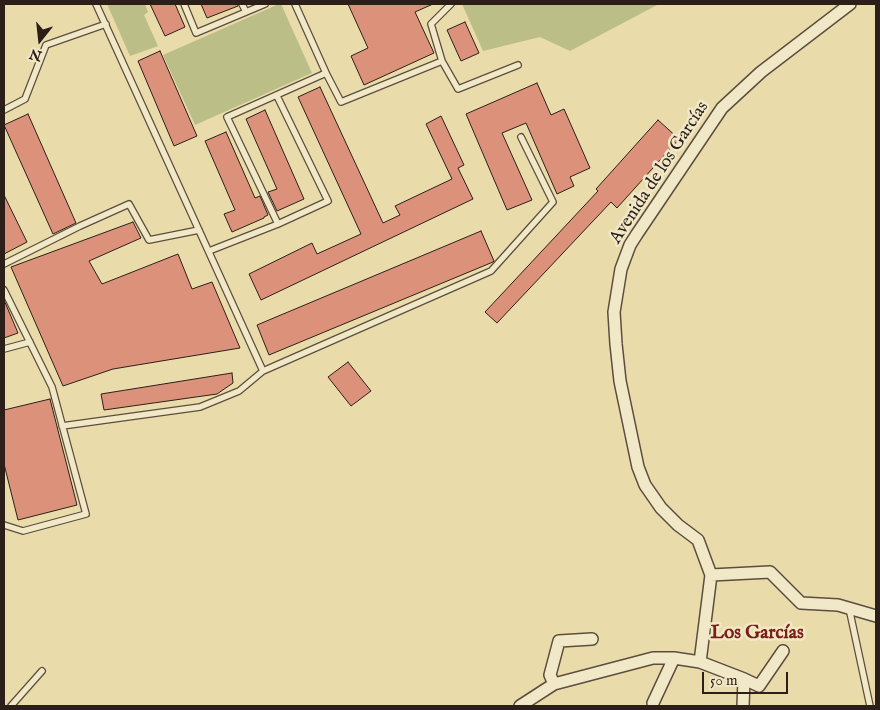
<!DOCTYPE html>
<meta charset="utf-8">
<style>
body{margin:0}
#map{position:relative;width:880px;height:710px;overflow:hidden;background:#eadbab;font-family:"IM FELL English",serif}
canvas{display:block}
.frame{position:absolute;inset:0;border:5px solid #2c1f1a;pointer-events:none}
.north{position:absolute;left:15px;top:15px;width:50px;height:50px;-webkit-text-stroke:4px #f1e8c8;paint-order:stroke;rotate:196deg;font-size:14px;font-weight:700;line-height:20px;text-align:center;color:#2c1f1a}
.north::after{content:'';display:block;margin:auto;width:18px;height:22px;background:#2c1f1a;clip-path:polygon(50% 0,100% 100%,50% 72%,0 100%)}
.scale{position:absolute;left:702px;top:672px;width:86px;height:22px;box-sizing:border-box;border:2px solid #2c1f1a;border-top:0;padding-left:6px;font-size:15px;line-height:18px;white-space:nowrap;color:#2c1f1a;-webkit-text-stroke:4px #f1e8c8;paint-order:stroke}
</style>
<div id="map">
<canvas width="880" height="710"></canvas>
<div class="frame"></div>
<div class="north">N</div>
<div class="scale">50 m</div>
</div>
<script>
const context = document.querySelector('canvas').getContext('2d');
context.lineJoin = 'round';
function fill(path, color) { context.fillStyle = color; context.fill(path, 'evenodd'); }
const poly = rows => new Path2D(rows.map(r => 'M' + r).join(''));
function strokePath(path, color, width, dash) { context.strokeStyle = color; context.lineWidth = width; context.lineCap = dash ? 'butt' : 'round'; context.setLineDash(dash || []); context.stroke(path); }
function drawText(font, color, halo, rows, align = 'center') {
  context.font = font + ' "IM FELL English",serif'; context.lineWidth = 5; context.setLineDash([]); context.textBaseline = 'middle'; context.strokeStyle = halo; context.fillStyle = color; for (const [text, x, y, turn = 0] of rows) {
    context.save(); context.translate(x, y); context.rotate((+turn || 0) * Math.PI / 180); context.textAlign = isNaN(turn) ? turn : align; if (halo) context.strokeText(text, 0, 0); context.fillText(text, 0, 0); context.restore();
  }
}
fill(poly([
 [107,4,145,4,148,12,144,15,158,46,130,56],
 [279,4,281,4,312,73,195,125,163,55],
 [462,4,659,4,570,51,540,37,483,51]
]), '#bbbe86');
const building = poly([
 [150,4,175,4,185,27,165,36,150,4],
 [201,4,237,4,238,6,207,18,201,4],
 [348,4,433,4,415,12,434,53,364,85,351,56,368,48,348,4],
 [465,22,479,53,461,61,447,30,465,22],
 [160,51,197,136,174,146,138,61,160,51],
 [537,83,551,115,564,109,590,168,570,177,574,186,557,194,526,123,502,133,532,200,507,210,466,114,537,83],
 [320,87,383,223,400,215,395,206,452,179,426,124,441,116,464,165,458,168,473,199,261,300,249,274,312,243,317,254,361,234,298,97,320,87],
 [265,110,304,199,277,211,268,192,277,189,246,119,265,110],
 [28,114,76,223,53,234,4,125,28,114],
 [658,120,679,139,617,208,611,202,497,323,485,312,598,191,596,189,658,120],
 [226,132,255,198,260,196,268,215,264,217,264,218,232,232,224,214,235,210,205,141,226,132],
 [4,195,27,242,4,254,4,195],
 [133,222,141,238,89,261,102,284,178,254,192,289,212,282,240,348,113,369,63,386,11,267,133,222],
 [481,231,494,261,493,262,269,355,257,325,481,231],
 [4,300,18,333,4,338,4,300],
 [348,362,371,391,351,406,328,377,348,362],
 [232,373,233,383,217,394,104,410,101,394,232,373],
 [50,399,77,505,18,520,4,464,4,410,50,399]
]);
fill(building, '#dc927a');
strokePath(building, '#2c1f1a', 1);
const service = poly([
 [96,4,263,371],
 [184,4,196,33,265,4],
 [242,4,246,12],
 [295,4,326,73],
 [451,4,431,24,442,61,458,89,518,65],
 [277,96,328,201,278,224],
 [4,110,25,99,46,45,106,24],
 [209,251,278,224,227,117,326,73,341,102,442,61],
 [4,264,80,226,129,204,149,240,199,230],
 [4,290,52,387,86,514,23,531,4,525],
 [4,349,30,342],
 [62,426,200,407,239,391,263,371,491,271,553,202,521,137],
 [849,608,870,706],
 [11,706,42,671]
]);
const minor = poly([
 [711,575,770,572,801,603,838,605,876,616],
 [700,662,711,575,698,540,678,525,661,508,645,485,638,467,620,381,616,344,614,312,621,269,630,245,637,234,722,108,761,72,850,4],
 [744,679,759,686,783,651],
 [554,684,550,675,559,641,592,639],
 [653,703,674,658],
 [520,706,554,684,653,658,674,658,700,662,744,679,743,706]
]);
strokePath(service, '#5c4e3e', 8);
strokePath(minor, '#5c4e3e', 14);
strokePath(service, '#f1e8c8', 5.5);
strokePath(minor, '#f1e8c8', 11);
drawText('18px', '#2c1f1a', '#f1e8c8', [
 ["Avenida de los Garcías",660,173,-57]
]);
drawText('bold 19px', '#7a1f14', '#f1e8c8', [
 ["Los Garcías",757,634]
]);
</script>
